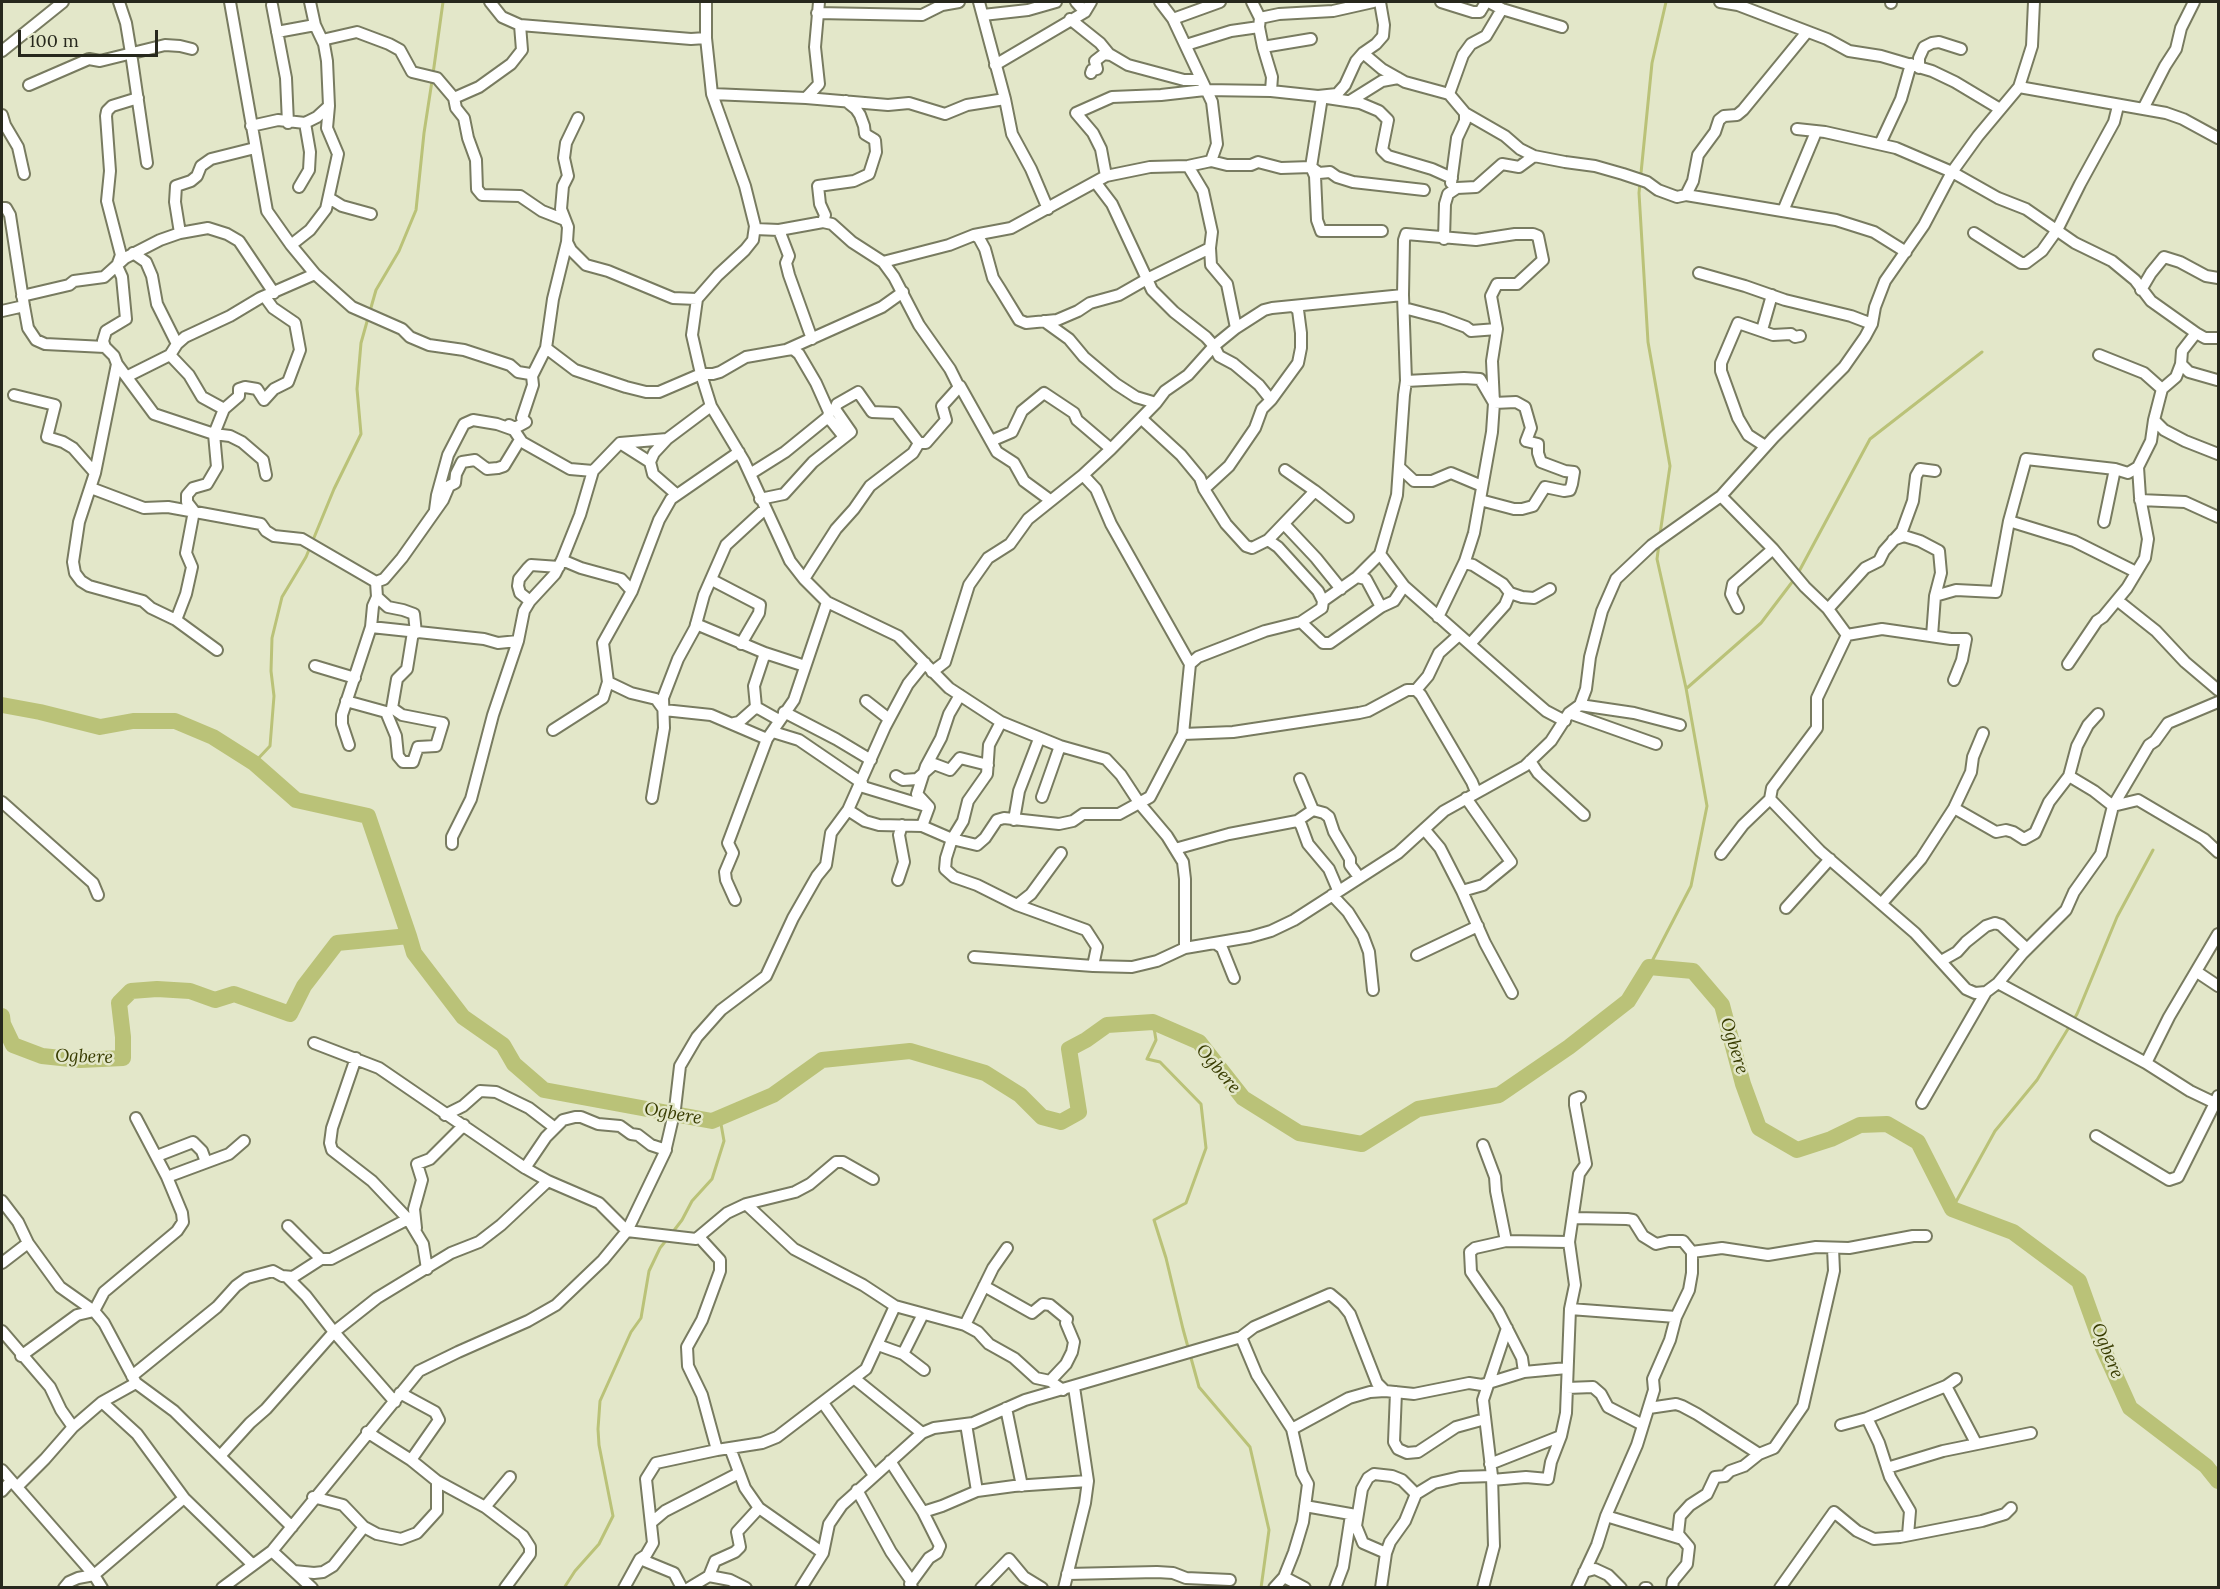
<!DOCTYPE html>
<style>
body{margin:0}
#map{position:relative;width:2220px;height:1589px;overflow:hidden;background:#e3e7c9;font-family:Lora,serif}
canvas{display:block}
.frame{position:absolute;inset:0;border:3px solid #27281d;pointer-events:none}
.scale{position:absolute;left:18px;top:30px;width:140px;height:27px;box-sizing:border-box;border:3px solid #27281d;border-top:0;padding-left:8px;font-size:18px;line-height:21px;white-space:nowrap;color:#27281d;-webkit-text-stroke:4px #e3e7c9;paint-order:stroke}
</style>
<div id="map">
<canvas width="2220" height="1589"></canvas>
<div class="frame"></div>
<div class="scale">100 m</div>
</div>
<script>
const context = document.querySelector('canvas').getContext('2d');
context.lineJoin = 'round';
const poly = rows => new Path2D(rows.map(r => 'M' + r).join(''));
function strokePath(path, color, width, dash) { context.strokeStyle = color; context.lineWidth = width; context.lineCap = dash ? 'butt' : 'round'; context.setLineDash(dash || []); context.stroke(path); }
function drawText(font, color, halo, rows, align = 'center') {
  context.font = font + ' Lora,serif'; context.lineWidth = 5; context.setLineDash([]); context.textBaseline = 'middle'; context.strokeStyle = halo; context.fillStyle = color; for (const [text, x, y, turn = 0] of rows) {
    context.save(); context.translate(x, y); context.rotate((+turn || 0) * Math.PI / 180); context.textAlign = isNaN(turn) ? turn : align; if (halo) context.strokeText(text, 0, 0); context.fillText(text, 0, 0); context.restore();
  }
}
strokePath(poly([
 [433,74,443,2],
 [370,311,376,290,399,251,416,210,424,133,432,81],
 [1660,534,1670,466,1648,342,1639,193,1652,63,1666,2],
 [1687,688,1761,623,1796,577,1870,439,1982,352],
 [254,763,270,746,274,696,271,671,272,638,282,597,306,557,334,489,361,434,357,389,361,343,368,318],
 [1649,967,1691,886,1707,806,1686,688,1657,559,1659,544],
 [1153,1022,1156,1040,1147,1059,1160,1062,1201,1104,1206,1148,1186,1203,1154,1220,1166,1258,1183,1329,1199,1387,1250,1447,1269,1530,1261,1588],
 [1952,1209,1995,1131,2037,1080,2077,1014,2117,917,2153,850],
 [672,1233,682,1220,692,1201,712,1179,724,1141,721,1124,712,1121],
 [564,1588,575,1571,599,1544,613,1516,599,1445,598,1429,600,1401,631,1332,641,1318,649,1271,660,1248,668,1238]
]), '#bac278', 3);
strokePath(poly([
 [2,705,40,712,100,727,133,721,175,721,213,737,254,763,296,800,368,816,409,936],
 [2,1016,3,1024,13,1045,42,1056,80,1060,123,1058,123,1037,119,1003,131,991,157,989,190,991,215,1000,234,994,290,1014,304,986,337,943,409,936,414,953,463,1017,503,1045,514,1064,544,1090,712,1121,773,1095,822,1060,910,1051,985,1073,1020,1095,1042,1117,1061,1122,1079,1112,1069,1049,1086,1040,1107,1025,1153,1022,1199,1042,1243,1098,1299,1133,1362,1144,1418,1109,1499,1095,1569,1047,1628,1001,1649,967,1693,971,1722,1005,1743,1084,1759,1128,1797,1150,1831,1139,1860,1125,1887,1124,1918,1142,1952,1209,2013,1232,2079,1281,2103,1348,2130,1408,2206,1466,2218,1481]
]), '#bac278', 16);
const minor = poly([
 [119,2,126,23,131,53,147,163],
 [230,2,267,211,291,245,315,274,352,307,402,329,410,337,429,345,464,350,510,365,518,372,530,374,532,376,546,348,553,299,567,242],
 [706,2,706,38,712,94,745,186,755,226,753,240,745,250,718,275,697,299,692,335,701,374,711,406,744,461,790,561,804,579,827,602,898,636,949,688,1001,722,1060,746,1106,759,1121,775,1140,804,1167,836,1183,862,1185,879,1185,948,1250,937,1271,931,1294,920,1398,853,1444,811,1525,766,1551,741,1569,713,1580,705,1586,689,1590,657,1602,611,1616,579,1652,545,1721,496,1774,437,1844,367,1865,337,1872,324,1875,307,1885,281,1924,225,1952,172,1978,136,2019,87,2032,46,2034,2],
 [979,2,1005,99,1012,134,1031,169,1048,209],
 [1076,2,1085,12],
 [1160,2,1173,19,1212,102,1217,144,1211,161],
 [1252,2,1260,18,1259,27,1263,47,1272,77,1271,91],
 [1441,2,1473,12,1480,12,1486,2],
 [1489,2,1502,9,1562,27],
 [1720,2,1738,5,1827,39,1849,51,1881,56,1932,71,1955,82,2000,109],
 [1891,2,1891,3],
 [272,5,286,78,288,123],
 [817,13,922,15,942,5,959,2],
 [983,15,1028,10,1056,2],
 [1260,18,1279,14,1333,11,1373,2],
 [1070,19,1100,43,1109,54],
 [1173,19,1220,2],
 [520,25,691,39,706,38],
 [277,32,315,25],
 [322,40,357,32,389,44,400,50,412,72,437,78,454,98,456,108,464,118,468,138,476,160,477,189,482,195,520,196,542,211,565,220],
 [1186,45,1231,31,1259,27],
 [1263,47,1311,39],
 [2,51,63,2],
 [1363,53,1382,69,1405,82,1449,94,1465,113,1505,136,1520,149,1534,156,1565,162,1595,166,1623,174,1647,182,1658,190,1677,197,1686,195,1836,220,1874,232,1906,252],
 [995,65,1085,12,1091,2],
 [1919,68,1919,58,1924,47,1932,43,1939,42,1961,49],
 [1091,73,1092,70,1097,69,1095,61,1104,54,1111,55,1128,65,1184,80,1200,80],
 [29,85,89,59,100,61,165,45,180,46,192,49],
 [2019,87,2166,113,2183,119,2218,138],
 [712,94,806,98,888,105,909,103,945,114,967,105,1005,99],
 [1449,94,1463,55,1471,44,1486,36,1502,9],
 [1322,97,1311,167,1315,176,1317,220,1321,231,1382,231],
 [454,98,479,87,511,64,522,50,520,25,502,17,490,2],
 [806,98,819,84,815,47,819,2],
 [1327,98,1360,103,1379,111,1388,120,1382,150,1388,156,1432,169,1452,178],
 [1350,101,1382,81,1398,78],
 [2143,109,2165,66,2176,49,2181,28,2194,2],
 [2,115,5,125,18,147,24,174],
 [578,118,566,143,564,158,568,176,563,186,561,209,568,227,567,242,571,250,586,265,608,271,673,298,697,299],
 [251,126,278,120,305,123,317,117,329,106],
 [1797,129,1825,132,1896,148,1952,172,1998,198,2026,209,2075,243,2112,261,2135,280,2151,301,2196,333,2205,338,2218,338],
 [1880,144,1901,99,1911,64],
 [1188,166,1203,191,1212,232,1210,248,1211,265,1227,284,1236,328],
 [1106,176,1101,149,1093,133,1076,113,1112,97,1161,95,1205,90,1271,91,1318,96,1337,94,1345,85,1356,61,1363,53,1376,44,1383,36,1384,25,1380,2],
 [1451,183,1457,138,1465,121,1465,113],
 [299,187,309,170,310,152,305,123],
 [1686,195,1693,181,1698,155,1715,132,1719,120,1724,116,1737,115,1743,110,1807,32],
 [329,198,342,206,371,214],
 [2,208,6,208,10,215,24,306,28,328,36,340,45,344,105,347,114,356,117,364,154,414,214,434,230,436,242,442,263,460,266,475],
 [1783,211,1816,132],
 [823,222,825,215,820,204,818,186,854,181,869,174,876,152,875,140,865,134,864,126,860,115,856,109,846,101],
 [755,229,779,230,823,222,832,224,852,242,883,262,894,277,919,325,950,369,958,385,960,386,997,452,1014,463,1024,481,1050,500],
 [779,230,789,256,786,263,789,275,812,339],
 [180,233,175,202,176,186,191,181,197,176,201,166,211,159,255,148],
 [1974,233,2021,263,2026,263,2042,251,2057,230,2080,184,2114,122,2118,106],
 [974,235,979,238,985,249,993,278,1000,289,1019,320,1026,323,1057,320,1078,311,1090,303,1119,295,1147,279,1112,204,1096,183],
 [1444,239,1445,204,1448,194,1457,188,1476,187,1502,164,1519,167,1534,156],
 [291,245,310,230,326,209,338,154,327,128,329,106,327,61,324,44,315,25,310,2],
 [133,253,146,262,152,276,157,304,177,344],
 [883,262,949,245,974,235,1011,228,1106,176,1150,167,1188,166,1211,161,1227,165,1251,165,1258,162,1281,168,1311,167,1319,173,1330,172,1337,177,1353,182,1424,190],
 [1699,273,1745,286,1785,300,1851,316,1872,324],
 [2141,290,2151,273,2164,257,2180,262,2206,276,2218,278],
 [22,296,69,285,74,281,104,277,125,258,160,240,180,233,208,228,227,234,239,241,274,293],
 [1404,308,1442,318,1466,327,1471,331,1497,329],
 [2,311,24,306],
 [1044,321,1069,339,1084,357,1116,384,1136,397,1156,403],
 [1762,330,1772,295],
 [105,347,103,341,106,331,126,319,122,277,117,266,121,255,107,201,110,171,106,116,107,111,112,106,138,98],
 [546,348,575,370,626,387,646,392,659,392,701,374,713,374,720,372,746,357,786,350,882,307,903,292],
 [786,350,793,349,799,354,816,383,829,412,828,417,844,437],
 [170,355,189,375,202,397,224,409],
 [2099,355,2144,373,2162,389],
 [117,364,95,473,79,522,73,562,75,573,81,581,89,586,143,601,151,608,176,620,217,650],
 [2181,364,2189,372,2217,380],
 [128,376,170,355,177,344,185,337,230,316,260,298,315,274],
 [1406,381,1464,378,1480,379,1494,403,1492,432,1474,533,1465,561,1438,617],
 [14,395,55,405,47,437,63,442,73,448,95,473],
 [1271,400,1298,363,1301,348,1301,333,1298,310,1293,306],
 [1142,419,1181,455,1200,478,1204,489,1226,524,1246,546,1252,548,1268,540,1315,491,1348,517],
 [2154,420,2164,430,2185,441,2218,454],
 [509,425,515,428,526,422,522,418,533,385,532,376],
 [991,441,1012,432,1022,411,1044,393,1074,413,1077,420,1111,449],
 [620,443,650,462],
 [1765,446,1748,435,1738,418,1721,371,1721,363,1738,323,1773,335,1791,334,1795,337,1800,336],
 [1399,467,1414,481,1432,481,1451,473,1482,486],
 [1285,470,1315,491],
 [750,474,785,452,828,417],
 [91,488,144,508,168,507,261,524,266,531,274,536,302,539,376,582,384,579,402,558,443,500,449,486,455,483,456,474,462,462,475,460,487,469,498,468,504,466,518,443,522,442],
 [1204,489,1229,466,1255,428,1262,409,1271,400,1259,385,1234,364,1219,356,1214,346,1206,337,1174,312,1152,290,1147,279,1210,248],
 [676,494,653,474,650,462,654,453,667,439,711,406],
 [1721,496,1773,549,1805,587,1828,609,1847,635],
 [760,499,784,494,813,462,851,432,835,409,837,404,858,392,872,412,896,413,919,443],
 [2140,500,2185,502,2218,517],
 [435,510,437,495,448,455,464,424,473,420,497,424,514,430,522,442,570,469,593,471],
 [2009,521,2074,541,2136,572],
 [2104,522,2115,469],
 [1284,524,1316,558,1341,589],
 [1268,540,1278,547,1318,591,1323,601],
 [1893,540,1904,536,1920,541,1939,551,1941,573,1935,596],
 [1380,554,1404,586,1524,692,1546,711,1565,721],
 [562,560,581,568,621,579,632,591],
 [1464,563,1473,565,1503,584,1510,593,1522,597,1534,598,1550,589],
 [1357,577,1366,579,1381,607],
 [804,579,836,529,854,509,870,486,913,453,919,443,926,443,946,420,942,406,960,386],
 [712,580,760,605,759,613,741,644],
 [377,597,388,607,403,610,414,614,416,633],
 [2117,600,2156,631,2185,662,2218,690],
 [530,601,520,593,518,586,519,579,528,568,531,565,559,567],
 [1738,608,1731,594,1733,584,1773,549],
 [1828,609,1865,568,1879,561,1884,551,1902,531,1913,501,1916,476,1920,469,1935,471],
 [176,620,186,594,192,567,186,553,194,511,187,502,187,495,193,488,207,484,217,467,214,434,224,409,239,396,239,389,245,387,257,389,264,400,274,389,288,382,300,350,295,323,273,308,265,297],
 [1301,622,1323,643,1330,643,1381,607,1394,601,1404,586],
 [696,624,765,653,805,666],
 [371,627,484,639,498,643,518,641],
 [1847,635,1882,629,1951,639,1966,639,1962,660,1954,680],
 [1932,636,1935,596,1956,590,1996,592,2009,521,2026,459,2115,469,2128,473,2138,467],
 [1470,644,1505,605,1510,593],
 [1190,664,1198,657,1265,631,1301,622,1322,608,1323,601,1357,577,1380,554,1397,495,1404,395,1406,381,1403,295,1404,240,1406,234,1476,240,1515,234,1533,234,1538,236,1543,260,1517,284,1497,284,1491,296,1497,329,1492,361,1494,403,1516,402,1525,407,1531,428,1526,441,1538,444,1538,453,1541,462,1565,471,1574,472,1572,484,1570,490,1564,491,1545,487,1533,506,1522,509,1514,509,1480,500],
 [2068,664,2097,621,2103,617,2127,588,2145,558,2148,539,2140,497,2138,467,2151,441,2154,420,2162,389,2176,377,2181,364,2182,351,2196,333],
 [315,666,355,678],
 [932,672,945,662,969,585,988,558,1010,544,1028,519,1083,475,1111,449,1156,403,1165,391,1188,375,1214,346,1236,328,1264,310,1272,308,1403,295],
 [608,682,631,693,656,699,664,710,711,715,767,739],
 [1416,690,1428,676,1439,653,1459,635],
 [346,701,386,712,396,736,398,756,403,762,413,762,418,747,436,746,443,723,402,715,392,708,397,679,407,669,413,632],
 [866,701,889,719],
 [1580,705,1634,713,1680,725],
 [756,707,779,720],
 [784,712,836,739,871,760],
 [1569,713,1656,744],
 [1001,722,989,745,987,774,968,801,963,821,952,839,946,858,945,869,954,877,977,885,1017,905,1086,930,1097,947,1093,966],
 [734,723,739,722,756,707,754,686,765,653],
 [553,730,603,698,608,682,603,643,632,591,659,520,671,499,739,452],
 [773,732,799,740,862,783],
 [1183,734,1233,732,1359,713,1368,711,1407,690,1416,690,1421,695,1472,782,1476,792],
 [349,745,342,724,342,715,371,627,373,606,377,597,376,582],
 [1530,761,1538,773,1584,815],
 [896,776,903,780,917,779,934,764,950,770,960,758,988,765],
 [2069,776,2077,746,2088,725,2098,714],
 [1300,779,1313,810],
 [860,786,926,806],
 [1042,797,1060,746],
 [652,798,664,728,663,698,678,659,695,628,704,595,726,545,765,509],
 [1770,799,1820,851,1915,933,1966,989,1975,993,1986,992,1998,983,2022,954,2066,910,2074,892,2101,854,2113,806,2149,745,2155,741,2168,723,2218,702],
 [2,802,93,883,98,895],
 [1954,808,1996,832,2006,830,2013,832,2024,839,2035,833,2049,802,2069,776,2094,791,2113,806,2138,800,2204,839,2218,852],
 [848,810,865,821,879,825,922,826,952,839,977,845,985,838,997,820,1004,818,1059,824,1073,821,1083,814,1119,814,1150,797,1183,734,1190,664,1111,524,1096,489,1083,475],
 [1313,810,1324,813,1329,817,1334,832,1350,859,1350,865,1359,877],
 [1014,820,1019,791,1039,739],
 [1297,821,1301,825,1308,844,1329,869,1338,890],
 [922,826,929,807,917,794,926,766,941,738,949,714,960,695],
 [1424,829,1440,848,1462,891,1485,943,1512,993],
 [452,844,452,837,471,799,493,715,518,641,524,611,530,601,555,574,562,560,580,515,593,471,620,443,667,439],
 [1175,849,1229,834,1297,821,1313,810],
 [1721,854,1743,825,1770,799,1772,788,1817,728,1817,698,1847,635],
 [898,880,904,862,899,835,902,825],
 [1462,891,1483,885,1511,862,1466,798],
 [1332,895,1348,912,1363,936,1369,952,1373,990],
 [735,900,726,880,725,872,733,853,728,843,767,739,794,700,827,602],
 [1882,903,1921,859,1954,808,1971,772,1973,757,1983,733],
 [1017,905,1031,894,1061,853],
 [1786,908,1830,859],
 [1215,943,1222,948,1234,978],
 [1417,955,1478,926],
 [974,957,1093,966,1132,967,1157,961,1185,948],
 [1941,961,1957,952,1966,942,1986,926,1995,923,2001,925,2027,949],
 [2197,972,2218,986],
 [1998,983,2146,1063,2190,1091,2215,1103,2218,1096],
 [314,1043,379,1068,525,1168,548,1181,599,1203,627,1231,696,1239,727,1213,746,1204,795,1192,810,1184,836,1162,843,1162,873,1179],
 [356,1058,332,1128,330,1143,332,1150,372,1181,408,1219,423,1244,427,1269],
 [2146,1063,2169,1017,2218,934],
 [1922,1103,1986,992],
 [445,1115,463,1106,480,1091,496,1092,529,1108,555,1128],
 [2096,1136,2169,1180,2178,1177,2215,1103,2218,1105],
 [1483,1145,1495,1177,1496,1191,1506,1241],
 [157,1156,193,1142,202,1151,206,1162],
 [525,1168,546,1137,563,1120,575,1117,581,1117,598,1124,620,1126,631,1134,638,1135,651,1145,666,1150],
 [167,1177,229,1154,244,1141],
 [2,1201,18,1222,28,1243,60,1287,94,1311,104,1323,136,1383,174,1411,292,1527],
 [746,1204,794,1249,863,1285,895,1306,965,1325,978,1332,989,1344,1014,1358,1036,1378,1050,1381,1063,1390],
 [1573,1218,1627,1219,1633,1220,1643,1236,1656,1244,1669,1241,1683,1241,1692,1252,1692,1273,1689,1290,1676,1317,1670,1340,1653,1379,1654,1390,1637,1445,1606,1516,1597,1545,1577,1588],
 [288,1226,321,1259,331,1259,408,1219],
 [416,1228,414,1209,422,1180,417,1164,430,1159,464,1125],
 [699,1237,720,1260,720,1271,702,1320,687,1347,688,1366,702,1395,717,1450],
 [1692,1252,1722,1248,1768,1255,1816,1247,1849,1248,1913,1236,1926,1236],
 [2,1263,28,1243],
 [287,1277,306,1296,334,1332,395,1402],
 [984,1286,1032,1313,1043,1304,1050,1305,1067,1319,1066,1323,1074,1342,1072,1352,1066,1364,1050,1381],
 [1570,1309,1676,1317],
 [965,1325,993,1268,1007,1248],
 [2,1331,50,1387,61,1410,73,1427],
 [1241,1337,1257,1375,1292,1429,1302,1473,1308,1484,1303,1522,1294,1552,1284,1577,1274,1588],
 [878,1345,903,1354,924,1370],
 [903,1354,923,1314],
 [21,1356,77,1315,94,1311,104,1292,177,1231,183,1222,182,1213,167,1177,136,1118],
 [1524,1372,1522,1358,1498,1311,1471,1272,1470,1252,1475,1248,1506,1241,1569,1242],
 [132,1376,217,1307,236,1286,247,1278,273,1271,282,1276,293,1277,321,1259],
 [855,1379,922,1433],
 [1946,1386,1976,1443],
 [1567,1388,1593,1387,1601,1394,1608,1407,1643,1425],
 [1396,1392,1394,1442,1398,1449,1407,1453,1418,1452,1456,1427,1485,1419],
 [400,1393,435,1412,439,1420,411,1460],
 [102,1402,137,1434,184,1498,253,1565],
 [823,1403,874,1475],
 [1006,1408,1022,1486],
 [1649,1408,1676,1404,1682,1406,1697,1414,1759,1454],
 [1867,1418,1879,1443,1890,1477,1910,1511,1908,1535],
 [966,1424,977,1491],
 [1841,1425,1867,1418,1946,1386,1956,1379],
 [1292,1429,1349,1398,1370,1392,1385,1391,1414,1394,1469,1383,1482,1385,1524,1372,1567,1368],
 [367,1432,411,1460,437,1481,485,1507,523,1536,530,1547,530,1554,505,1588],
 [730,1448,745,1488,759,1508,823,1553],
 [221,1455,250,1423,266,1409,334,1332,377,1298,451,1253,479,1242,501,1225,548,1181],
 [890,1461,923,1512,940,1546,937,1553,929,1558,910,1584],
 [1490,1464,1561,1436],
 [1887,1468,1943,1451,2031,1433],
 [2,1470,94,1575,102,1588],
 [1492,1480,1526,1477,1548,1479,1551,1462,1561,1436,1566,1413,1570,1309,1575,1285,1569,1242,1579,1174,1586,1164,1575,1105,1575,1099,1580,1097],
 [17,1487,45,1459,73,1427,102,1402,136,1383],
 [857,1490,891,1552,910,1579,912,1588],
 [2,1491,10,1482],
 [313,1497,343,1505,364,1527,377,1534,401,1539,417,1533,437,1511,437,1481],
 [1305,1506,1356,1515],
 [485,1507,510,1477],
 [923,1512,942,1506,977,1491,1014,1486,1088,1481],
 [1606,1516,1679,1538],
 [652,1522,665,1511,739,1473],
 [272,1551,312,1588],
 [1386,1553,1363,1543,1361,1538,1356,1526,1362,1489,1368,1478,1374,1474,1392,1476,1402,1480,1416,1494],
 [640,1559,674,1573,682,1588],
 [294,1571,314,1573,323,1572,333,1566,364,1527],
 [1584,1572,1595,1569,1608,1575,1621,1588],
 [1067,1574,1157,1572,1173,1573,1186,1578,1230,1580],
 [709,1576,715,1561,735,1552,740,1547,737,1532,759,1508],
 [1284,1577,1305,1588],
 [64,1588,69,1582,78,1578,94,1575,184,1498],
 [222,1588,272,1551,419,1371,458,1352,528,1321,556,1305,603,1260,627,1231,665,1152,675,1109,680,1066,697,1037,721,1010,766,976,793,918,817,876,826,865,831,833,848,810,885,727,908,684,925,663],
 [624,1588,640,1559,646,1555,653,1543,646,1479,656,1463,717,1450,762,1443,777,1437,866,1369,895,1306],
 [689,1588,709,1576,730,1580,746,1588],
 [801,1588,823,1553,829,1524,842,1505,922,1433,934,1428,973,1423,1025,1400,1241,1337,1254,1327,1330,1294,1342,1304,1350,1314,1377,1383,1385,1391],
 [981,1588,1009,1559,1024,1577,1042,1588],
 [1064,1588,1085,1503,1088,1481,1074,1387],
 [1335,1588,1343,1567,1351,1515],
 [1381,1588,1386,1553,1390,1542,1405,1521,1416,1494,1434,1483,1460,1477,1492,1476],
 [1483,1588,1494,1546,1492,1476,1483,1400,1507,1328],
 [1645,1588,1647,1588],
 [1672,1588,1673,1581,1687,1564,1689,1547,1678,1534,1680,1516,1690,1505,1707,1494,1715,1477,1725,1476,1730,1471,1744,1466,1759,1454,1774,1448,1803,1406,1834,1271,1833,1248],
 [1780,1588,1834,1512,1857,1531,1874,1539,1900,1537,1982,1521,2005,1514,2011,1508]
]);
strokePath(minor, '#787b60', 14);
strokePath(minor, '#fff', 10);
drawText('italic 18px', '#383c00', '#e3e7c9', [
 ["Ogbere",1734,1046,73],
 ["Ogbere",84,1057,2],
 ["Ogbere",1218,1069,50],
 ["Ogbere",673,1114,10],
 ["Ogbere",2107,1351,68]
]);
</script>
